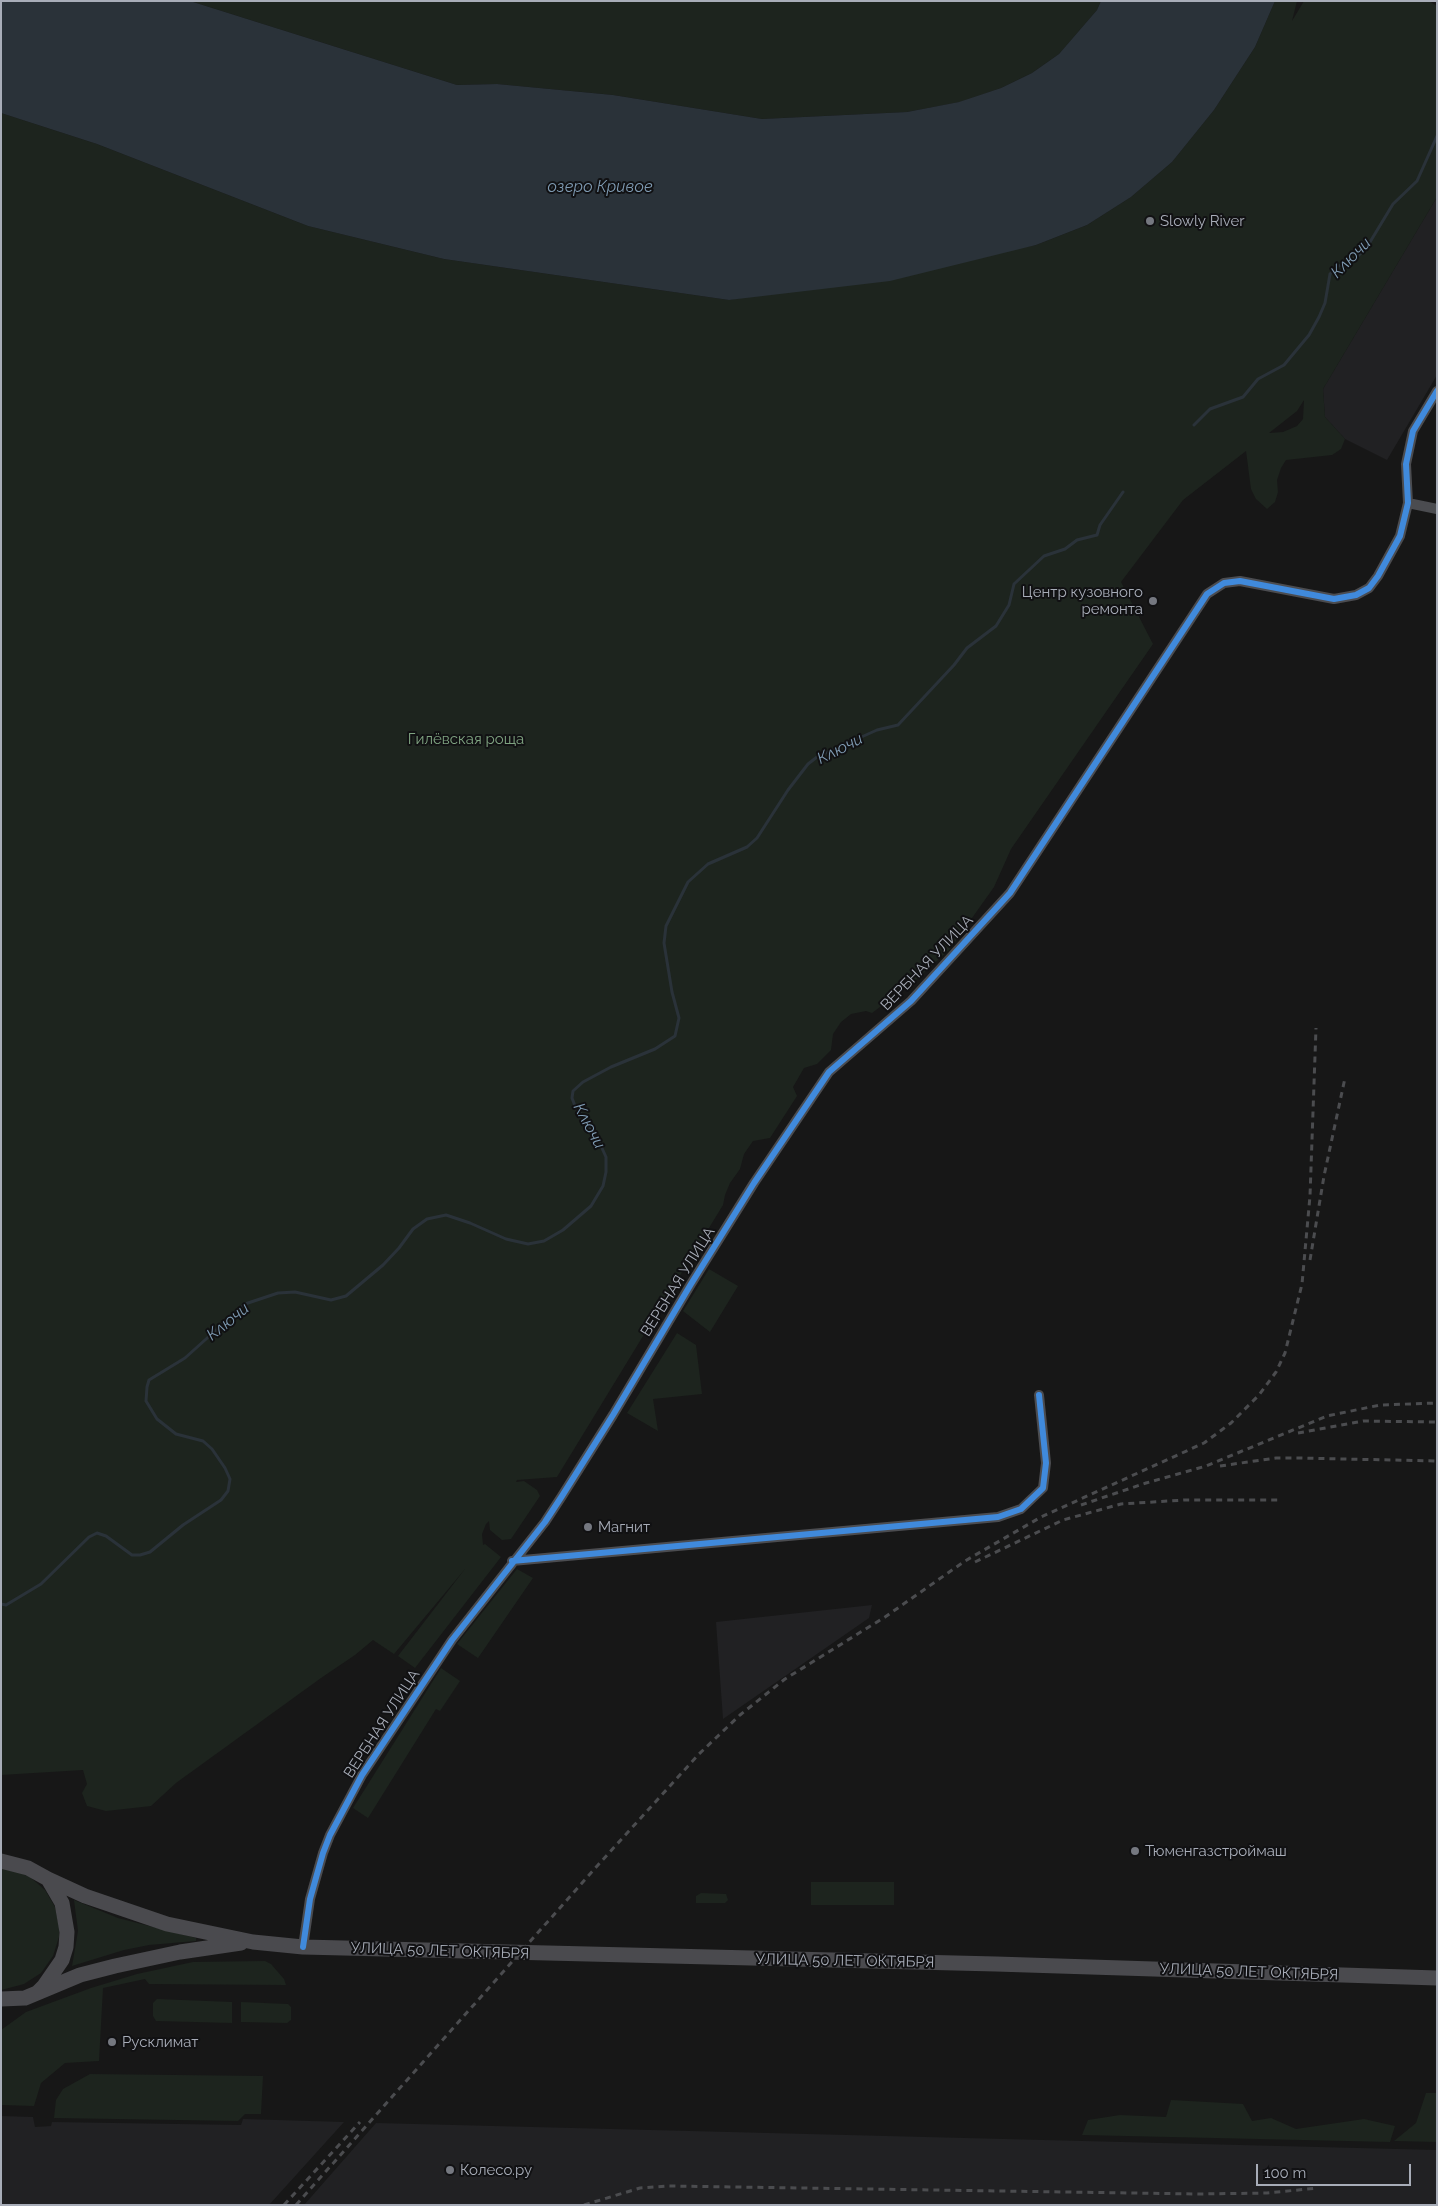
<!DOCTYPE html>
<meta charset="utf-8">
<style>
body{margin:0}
#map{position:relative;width:1438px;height:2206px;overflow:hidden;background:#171717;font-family:Raleway,sans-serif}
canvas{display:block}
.frame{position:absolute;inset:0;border:2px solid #a8adb8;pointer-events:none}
.scale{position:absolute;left:1256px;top:2164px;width:155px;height:22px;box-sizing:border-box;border:2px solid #a8adb8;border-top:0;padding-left:6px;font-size:15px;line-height:18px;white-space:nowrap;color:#a8adb8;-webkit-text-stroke:4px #111113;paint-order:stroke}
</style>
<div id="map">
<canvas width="1438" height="2206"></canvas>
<div class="frame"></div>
<div class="scale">100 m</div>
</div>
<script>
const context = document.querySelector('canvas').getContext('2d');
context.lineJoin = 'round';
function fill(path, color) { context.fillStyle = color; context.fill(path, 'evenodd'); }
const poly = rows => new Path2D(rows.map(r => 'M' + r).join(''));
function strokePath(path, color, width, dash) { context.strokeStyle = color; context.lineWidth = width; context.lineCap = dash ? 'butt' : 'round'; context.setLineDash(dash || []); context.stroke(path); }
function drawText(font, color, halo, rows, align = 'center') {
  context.font = font + ' Raleway,sans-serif'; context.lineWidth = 4; context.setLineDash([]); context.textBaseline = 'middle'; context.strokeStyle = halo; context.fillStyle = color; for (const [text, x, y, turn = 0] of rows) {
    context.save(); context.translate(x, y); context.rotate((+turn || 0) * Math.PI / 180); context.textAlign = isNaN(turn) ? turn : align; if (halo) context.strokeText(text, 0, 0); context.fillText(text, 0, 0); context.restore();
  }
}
fill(poly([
 [1437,197,1437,375,1387,460,1345,439,1325,417,1323,389],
 [872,1605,869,1618,723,1719,716,1622],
 [1,2116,33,2117,35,2127,51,2126,52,2122,241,2125,243,2119,344,2122,269,2205,1,2205],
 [376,2123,1437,2150,1437,2205,304,2205]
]), '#212123');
fill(poly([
 [190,1,1101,1,1097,10,1059,54,1032,73,1001,88,960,102,907,112,762,119,613,95,497,84,457,85],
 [1275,1,1297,1,1292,21,1304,1,1429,1,1437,6,1437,197,1323,389,1325,417,1345,439,1341,449,1332,455,1286,460,1281,468,1277,480,1278,492,1275,502,1267,509,1256,499,1251,489,1246,451,1183,500,1121,582,1153,644,1011,849,994,887,950,949,917,979,872,1013,866,1011,851,1014,841,1022,833,1034,831,1050,817,1064,804,1068,793,1087,797,1096,770,1138,753,1141,744,1154,740,1169,730,1183,725,1195,723,1205,557,1477,517,1480,516,1482,524,1481,537,1490,540,1496,511,1539,502,1540,490,1530,489,1521,486,1524,482,1534,483,1545,485,1544,501,1557,415,1668,398,1656,465,1569,394,1654,373,1640,355,1655,321,1678,176,1783,151,1806,106,1811,87,1806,82,1793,87,1784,83,1770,1,1775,1,113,97,144,308,226,444,259,729,300,1036,245,1087,225,1131,197,1172,162,1214,110,1255,47],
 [1304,400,1303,419,1297,426,1283,432,1269,433,1297,411],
 [709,1269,738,1286,710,1332,683,1311],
 [677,1333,696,1345,702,1394,653,1399,658,1431,627,1413],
 [517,1569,533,1578,478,1658,457,1644],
 [441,1668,460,1681,440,1711,436,1709,368,1818,353,1808],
 [1,1868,11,1869,30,1877,45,1890,55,1907,59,1927,59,1937,53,1956,41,1973,24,1984,1,1990],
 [811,1882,894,1882,894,1905,811,1905],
 [701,1893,726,1894,728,1900,725,1903,696,1903,696,1896],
 [74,1900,118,1918,196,1938,196,1941,149,1945,124,1950,72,1966,78,1931],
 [265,1961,271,1964,284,1979,286,1985,149,1984,145,1979,103,1988,99,2061,65,2063,41,2083,34,2106,1,2105,1,2030,26,2012,91,1988,137,1974,193,1962],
 [157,1999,232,2002,232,2023,156,2021,153,2016,153,2003],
 [241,2002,288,2004,291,2007,291,2020,287,2023,241,2022],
 [90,2074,263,2076,261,2114,245,2114,238,2121,54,2118,56,2100,63,2089],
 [1426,2093,1437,2093,1437,2142,1394,2141,1416,2123],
 [1171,2100,1243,2104,1252,2121,1271,2118,1296,2129,1364,2119,1395,2126,1390,2142,1082,2135,1088,2120,1120,2115,1166,2117]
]), '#1d241e');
fill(poly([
 [1,1,190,1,457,85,497,84,613,95,762,119,907,112,959,102,1001,88,1032,73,1059,54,1097,10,1101,1,1275,1,1255,47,1214,110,1172,162,1131,197,1087,225,1036,245,890,281,729,300,444,259,308,226,97,144,1,113]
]), '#2a3239');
strokePath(poly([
 [1194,425,1210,409,1243,397,1258,379,1284,365,1309,335,1319,317,1325,303,1330,274,1337,267,1357,257,1367,247,1393,204,1417,181,1437,136],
 [1,1604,6,1605,41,1584,89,1537,97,1533,106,1536,132,1555,140,1555,150,1552,183,1525,221,1500,228,1491,230,1479,225,1468,212,1449,203,1441,176,1434,157,1419,146,1401,147,1387,149,1380,185,1358,245,1304,278,1293,295,1292,331,1300,346,1296,383,1265,399,1248,413,1229,427,1219,446,1215,470,1223,506,1239,528,1244,544,1241,563,1230,591,1206,603,1186,606,1172,606,1157,596,1135,575,1106,572,1098,573,1091,583,1082,611,1067,655,1049,675,1036,679,1018,672,992,664,943,666,926,688,882,708,864,747,847,757,838,788,790,808,764,817,757,877,730,898,725,954,665,967,648,996,626,1009,605,1014,584,1044,556,1065,549,1077,540,1097,535,1100,525,1123,492]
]), '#2a3239', 3);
strokePath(poly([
 [1408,503,1437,509],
 [512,1561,998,1517,1021,1509,1043,1488,1046,1463,1039,1395],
 [303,1947,310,1899,323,1853,330,1835,362,1775,452,1640,545,1522,562,1496,613,1415,691,1284,754,1183,829,1072,911,1001,1010,893,1207,594,1224,583,1240,581,1334,599,1356,595,1369,588,1378,576,1400,536,1408,503,1406,464,1413,431,1437,391]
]), '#4b4c50', 10);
strokePath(poly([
 [1,1861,28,1868,48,1879,62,1903,67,1932,66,1947,62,1960,44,1986,37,1993,25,1998,1,1999],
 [48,1879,85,1896,167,1924,253,1942,303,1947,996,1964,1437,1978],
 [37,1993,80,1975,115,1966,180,1952,241,1943]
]), '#4a4a4e', 15);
strokePath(poly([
 [1310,1260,1324,1176,1345,1078],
 [1298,1433,1363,1421,1437,1422],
 [1220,1466,1276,1458,1299,1458,1437,1461],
 [1081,1505,1146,1483,1206,1466,1327,1416,1380,1405,1437,1403],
 [975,1562,1063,1520,1121,1504,1185,1500,1282,1500],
 [284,2205,360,2122],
 [296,2205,598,1865,699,1754,740,1715,785,1679,885,1617,965,1561,1041,1517,1204,1443,1231,1423,1259,1395,1276,1372,1285,1353,1302,1284,1310,1196,1316,1028],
 [584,2205,640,2188,669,2186,1199,2194,1267,2193,1318,2188]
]), '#4b4c4f', 3, [6, 5]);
strokePath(poly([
 [512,1561,998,1517,1021,1509,1043,1488,1046,1463,1039,1395],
 [303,1947,310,1899,323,1853,330,1835,362,1775,452,1640,545,1522,562,1496,613,1415,691,1284,754,1183,829,1072,911,1001,1010,893,1207,594,1224,583,1240,581,1334,599,1356,595,1369,588,1378,576,1400,536,1408,503,1406,464,1413,431,1437,391]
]), '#408adc', 6);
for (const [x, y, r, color] of [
 [1150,221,5,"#757880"],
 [1153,601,5,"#757880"],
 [588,1527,5,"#757880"],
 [1135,1851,5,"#757880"],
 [112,2042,5,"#757880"],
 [450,2170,5,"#757880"]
]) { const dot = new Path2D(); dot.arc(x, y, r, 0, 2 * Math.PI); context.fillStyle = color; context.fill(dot); strokePath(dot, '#111113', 2); }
drawText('15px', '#a8adb8', '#111113', [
 ["Slowly River",1160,221],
 ["Центр кузовного",1143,592,"right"],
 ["ремонта",1143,609,"right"],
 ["Магнит",598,1527],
 ["Тюменгазстроймаш",1145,1851],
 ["Русклимат",122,2042],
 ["Колесо.ру",460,2170]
], 'left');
drawText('15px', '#7fa381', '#111113', [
 ["Гилёвская роща",466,739]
]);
drawText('15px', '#a8adb8', '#111113', [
 ["ВЕРБНАЯ УЛИЦА",927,963,-46],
 ["ВЕРБНАЯ УЛИЦА",678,1282,-58],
 ["ВЕРБНАЯ УЛИЦА",382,1724,-57],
 ["УЛИЦА 50 ЛЕТ ОКТЯБРЯ",440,1951,2],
 ["УЛИЦА 50 ЛЕТ ОКТЯБРЯ",845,1961,1],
 ["УЛИЦА 50 ЛЕТ ОКТЯБРЯ",1249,1972,2]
]);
drawText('italic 16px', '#7f9bb3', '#111113', [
 ["озеро Кривое",600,187],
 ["Ключи",1351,258,-45],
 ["Ключи",840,749,-27],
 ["Ключи",589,1126,62],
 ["Ключи",228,1322,-39]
]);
</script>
